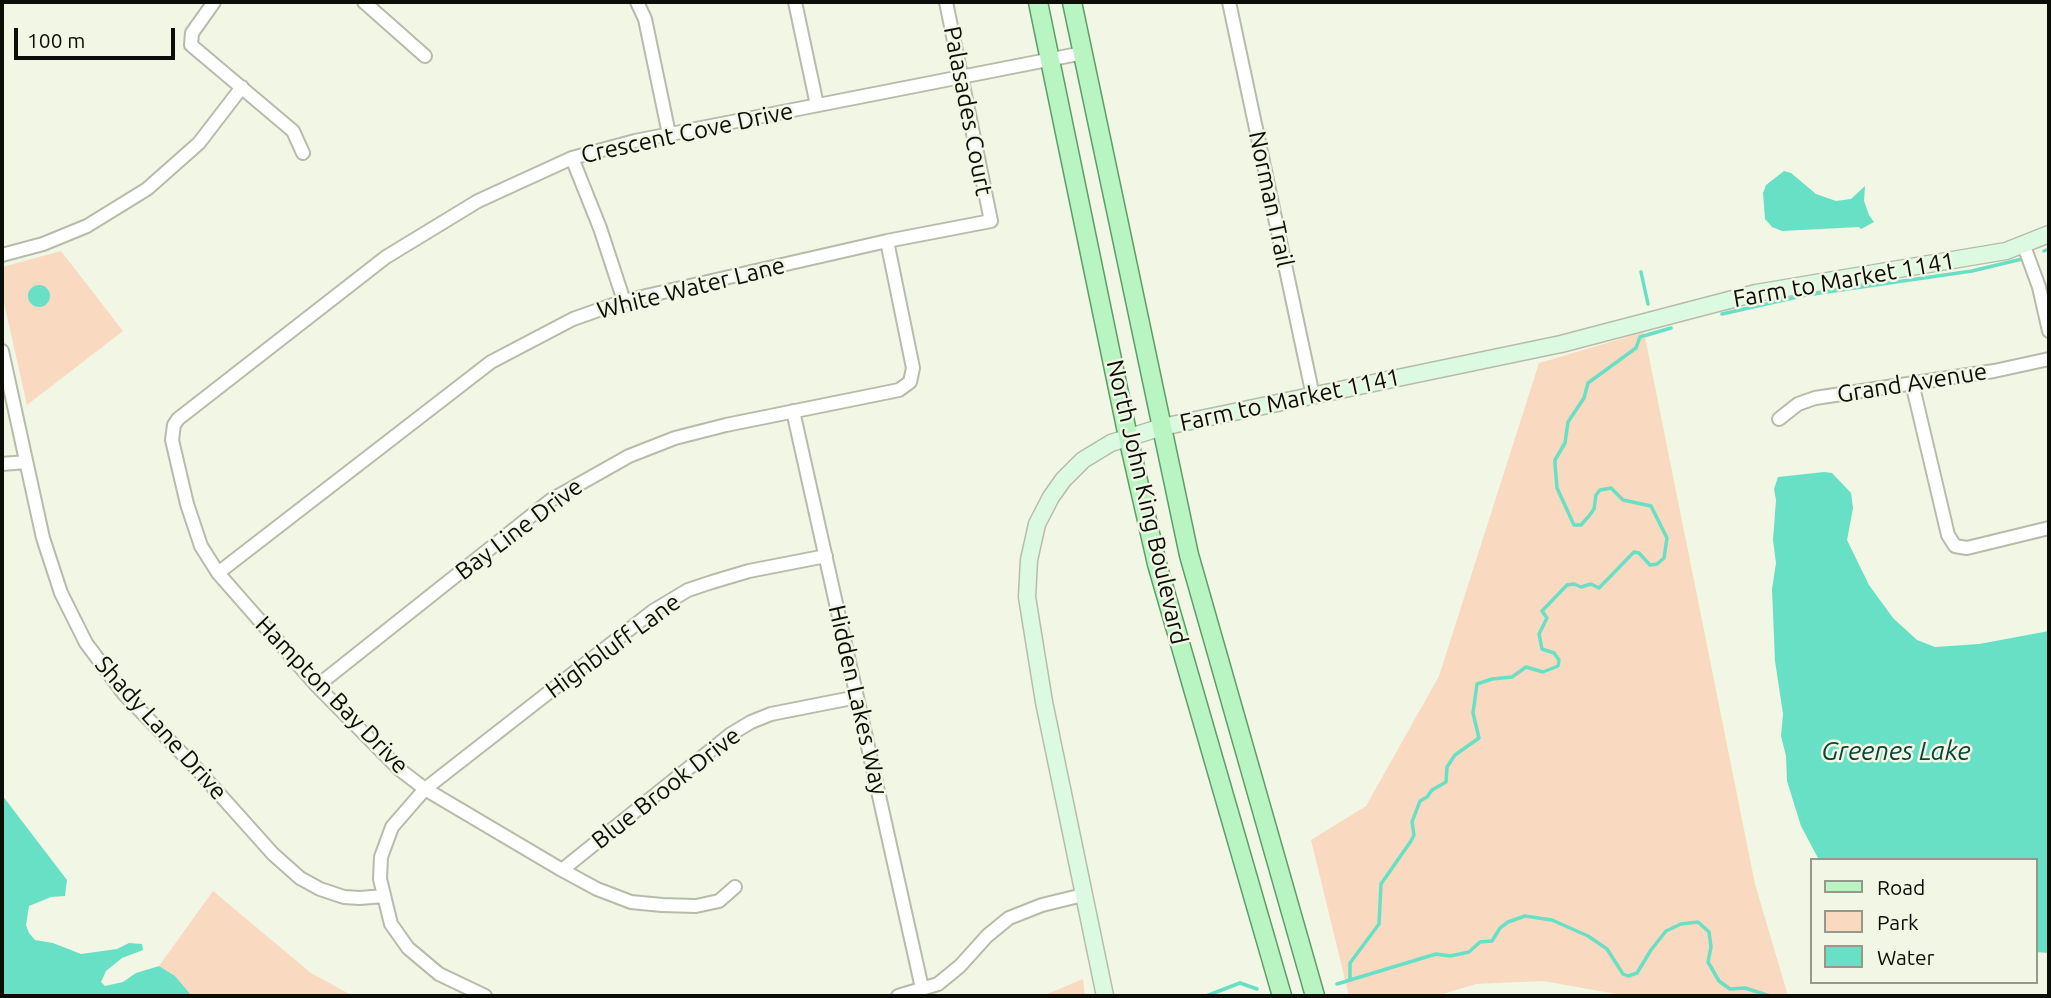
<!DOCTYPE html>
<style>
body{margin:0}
#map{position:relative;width:2051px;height:998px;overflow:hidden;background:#f1f7e4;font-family:Ubuntu,sans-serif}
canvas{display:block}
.frame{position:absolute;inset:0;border:4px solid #0b0d07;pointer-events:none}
.legend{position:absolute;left:1810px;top:858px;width:228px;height:126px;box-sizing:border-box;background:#f1f7e4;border:2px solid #95998c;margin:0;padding:9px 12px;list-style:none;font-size:21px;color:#0b0d07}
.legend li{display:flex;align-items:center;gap:14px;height:35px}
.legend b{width:35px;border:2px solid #95998c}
.scale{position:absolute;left:14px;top:28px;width:161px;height:32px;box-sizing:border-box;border:4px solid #0b0d07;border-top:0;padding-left:9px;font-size:21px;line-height:24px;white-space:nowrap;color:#0b0d07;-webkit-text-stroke:5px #f1f7e4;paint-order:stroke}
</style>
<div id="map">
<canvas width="2051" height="998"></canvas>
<div class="frame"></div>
<ul class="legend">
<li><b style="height:9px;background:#b9f4c3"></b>Road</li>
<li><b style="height:19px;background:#f9dac0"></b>Park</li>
<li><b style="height:19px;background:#67e0c5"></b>Water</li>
</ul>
<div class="scale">100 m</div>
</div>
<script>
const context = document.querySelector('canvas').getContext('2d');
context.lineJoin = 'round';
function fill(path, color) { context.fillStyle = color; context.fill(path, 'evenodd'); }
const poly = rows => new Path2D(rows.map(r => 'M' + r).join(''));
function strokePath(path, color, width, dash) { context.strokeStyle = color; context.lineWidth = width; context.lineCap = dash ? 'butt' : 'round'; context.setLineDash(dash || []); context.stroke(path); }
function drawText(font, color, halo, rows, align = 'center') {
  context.font = font + ' Ubuntu,sans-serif'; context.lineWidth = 5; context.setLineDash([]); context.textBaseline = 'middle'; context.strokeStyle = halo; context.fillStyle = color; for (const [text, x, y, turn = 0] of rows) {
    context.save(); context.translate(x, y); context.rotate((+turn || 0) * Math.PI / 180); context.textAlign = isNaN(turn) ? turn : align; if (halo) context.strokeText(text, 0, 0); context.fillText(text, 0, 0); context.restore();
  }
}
fill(poly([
 [61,251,123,331,27,405,2,294,2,267],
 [1644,332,1755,884,1788,996,1628,996,1543,981,1476,984,1436,996,1349,996,1311,840,1366,806,1439,676,1539,363],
 [213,891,311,973,353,996,192,996,175,976,159,966],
 [1083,979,1085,996,1045,996,1047,994]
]), '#f9dac0');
fill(poly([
 [1784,171,1791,173,1816,194,1836,201,1851,199,1865,186,1864,201,1869,215,1874,222,1861,229,1859,227,1782,231,1772,227,1765,219,1763,193,1766,185],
 '28 296a11 11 0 1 1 22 0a11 11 0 1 1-22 0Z',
 [1824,472,1832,473,1851,493,1853,508,1847,540,1869,585,1893,618,1917,640,1935,647,1979,644,2049,631,2049,953,2035,952,2035,860,1819,860,1801,826,1787,781,1786,756,1781,736,1783,714,1775,661,1772,589,1776,563,1773,540,1776,500,1774,489,1778,477],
 [2,795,67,880,65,896,51,897,29,906,26,925,29,933,35,940,53,943,81,954,117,949,129,943,142,944,143,950,122,958,106,971,101,982,105,986,123,982,136,973,159,966,175,976,192,996,2,996]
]), '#67e0c5');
strokePath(poly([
 [2044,251,2049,249],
 [1641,272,1648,304],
 [1722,314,1806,295,1972,271,2022,259],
 [1350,980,1350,963,1379,924,1381,884,1411,841,1414,835,1412,822,1420,801,1427,797,1432,790,1446,782,1447,767,1455,755,1479,738,1473,713,1477,684,1492,679,1512,677,1526,667,1543,672,1558,666,1559,660,1554,653,1542,649,1539,634,1547,618,1542,611,1567,585,1574,584,1581,587,1591,584,1599,588,1634,552,1639,553,1650,565,1657,564,1664,558,1667,538,1651,506,1623,500,1611,488,1600,490,1596,495,1594,509,1589,516,1581,525,1574,525,1557,488,1555,464,1555,460,1565,443,1568,422,1584,398,1588,383,1636,348,1640,337,1671,328],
 [1337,984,1436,954,1450,956,1469,952,1480,942,1492,941,1500,928,1508,922,1525,916,1552,920,1588,936,1607,949,1623,974,1628,976,1637,973,1651,950,1666,931,1681,924,1698,922,1709,932,1711,947,1708,962,1719,981,1730,989,1745,988,1770,996],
 [1206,996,1240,983,1257,989]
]), '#67e0c5', 3.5);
const street = poly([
 [214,2,192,33,191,45,293,131,303,153],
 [364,2,425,56],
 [637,2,645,19,669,134],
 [795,2,817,105],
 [1229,2,1313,396],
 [572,158,600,228,624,301],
 [2024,246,2039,287,2049,331],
 [2,255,43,244,87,226,147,189,199,143,242,87],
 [2,351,43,538,61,593,86,643,124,694,196,768,273,854,300,878,320,889,344,897,360,898,384,896],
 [1912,383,1948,535,1955,546,1967,548,2049,528],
 [793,411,922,988],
 [1779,419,1798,404,1815,398,1994,371,2049,359],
 [2,464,26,462],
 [218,573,491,362,573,319,624,301,887,241,991,221,946,2],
 [317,686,551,500,629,456,675,438,726,425,899,390,910,382,913,368,887,241],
 [562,870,731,734,751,722,771,714,857,697],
 [735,887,719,901,696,906,662,905,631,902,597,889,562,870,425,789,399,769,317,686,218,573,201,546,187,504,172,440,174,425,178,419,386,257,478,201,572,158,635,141,1083,53],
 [485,996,439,974,408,948,391,924,380,879,381,857,392,827,425,789,653,611,688,590,712,582,749,571,826,556],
 [898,996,938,984,960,966,987,936,1009,918,1042,905,1083,895]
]);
const secondary = poly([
 [1105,996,1044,702,1027,597,1029,560,1037,524,1051,497,1063,480,1083,460,1111,443,1162,427,1561,344,1756,293,2006,251,2049,234]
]);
const primary = poly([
 [1038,2,1128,437,1157,564,1282,996],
 [1072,2,1189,555,1315,996]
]);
strokePath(street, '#b7bcaa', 16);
strokePath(secondary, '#b7bcaa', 19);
strokePath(primary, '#5e9f67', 21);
strokePath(street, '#fff', 12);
strokePath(secondary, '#dcfae1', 16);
strokePath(primary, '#b9f4c3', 18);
drawText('24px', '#0b0d07', '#f1f7e4', [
 ["Palasades Court",968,111,79],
 ["Crescent Cove Drive",687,133,-12],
 ["Norman Trail",1271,199,78],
 ["Farm to Market 1141",1844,280,-10],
 ["White Water Lane",691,288,-14],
 ["Grand Avenue",1912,383,-9],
 ["Farm to Market 1141",1290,400,-12],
 ["North John King Boulevard",1147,502,77],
 ["Bay Line Drive",519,529,-37],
 ["Highbluff Lane",613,646,-36],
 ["Hampton Bay Drive",332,695,46],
 ["Hidden Lakes Way",858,700,77],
 ["Shady Lane Drive",161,728,48],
 ["Blue Brook Drive",666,788,-38]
]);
drawText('italic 26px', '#0d443a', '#f1f7e4', [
 ["Greenes Lake",1896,751]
]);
</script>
